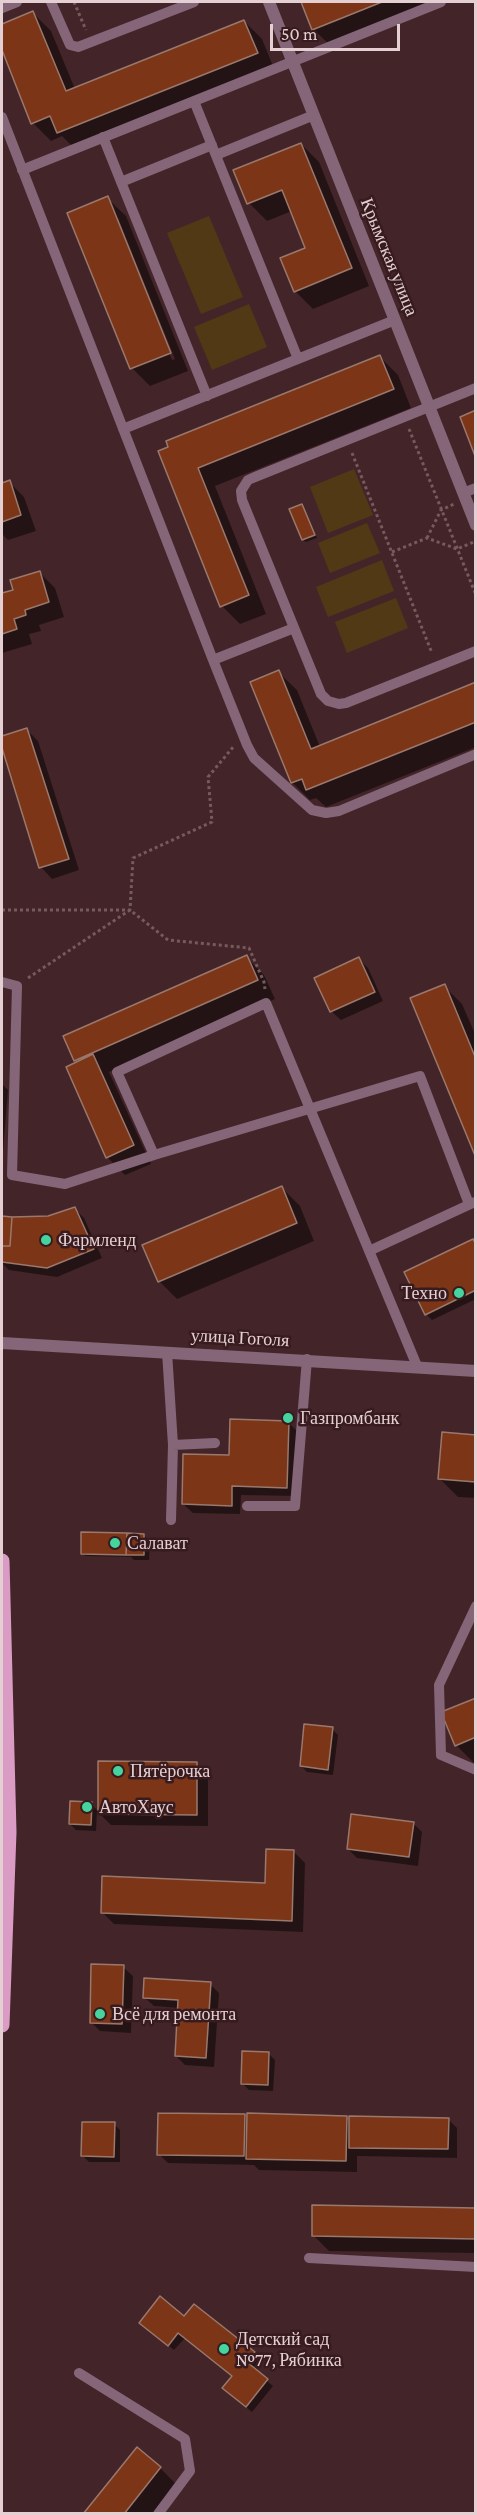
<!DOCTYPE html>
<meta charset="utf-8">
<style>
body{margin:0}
#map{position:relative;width:477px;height:2515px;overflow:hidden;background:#432529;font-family:"Crimson Pro",serif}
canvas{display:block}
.frame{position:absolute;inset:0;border:3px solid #e4d0d2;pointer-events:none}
.scale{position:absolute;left:270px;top:24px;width:130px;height:27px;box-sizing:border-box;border:3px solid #e4d0d2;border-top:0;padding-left:8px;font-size:18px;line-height:21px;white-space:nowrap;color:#e4d0d2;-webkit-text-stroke:4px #381b1f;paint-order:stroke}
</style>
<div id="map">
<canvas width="477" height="2515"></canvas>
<div class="frame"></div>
<div class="scale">50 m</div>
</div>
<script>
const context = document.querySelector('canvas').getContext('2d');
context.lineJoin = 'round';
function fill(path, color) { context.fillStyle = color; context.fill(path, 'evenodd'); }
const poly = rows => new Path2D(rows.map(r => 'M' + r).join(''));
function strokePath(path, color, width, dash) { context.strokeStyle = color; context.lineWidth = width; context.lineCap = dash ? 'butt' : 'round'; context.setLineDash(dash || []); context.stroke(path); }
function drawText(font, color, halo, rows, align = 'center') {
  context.font = font + ' "Crimson Pro",serif'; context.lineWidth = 5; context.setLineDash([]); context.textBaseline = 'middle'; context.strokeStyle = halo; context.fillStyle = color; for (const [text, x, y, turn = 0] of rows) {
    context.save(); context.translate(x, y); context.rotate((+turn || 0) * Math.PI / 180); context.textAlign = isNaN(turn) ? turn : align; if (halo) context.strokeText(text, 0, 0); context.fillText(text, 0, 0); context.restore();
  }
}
fill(poly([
 [209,216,243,297,201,314,167,233],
 [249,304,267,347,212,370,194,327],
 [354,469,373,515,328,533,310,487],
 [367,523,380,553,330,573,318,543],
 [382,560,394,591,328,617,316,587],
 [396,598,408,628,347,653,335,622]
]), '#523916');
fill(poly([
 [303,2,445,2,332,47,313,29],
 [33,13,51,31,75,89,244,21,262,39,275,71,77,151,62,136,51,141,33,123,2,46,2,25],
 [301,144,319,162,369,286,313,309,295,291,307,249,292,211,267,221,249,203],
 [107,198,126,216,188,371,150,386,132,368],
 [115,218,118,218,175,359,172,360],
 [380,357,398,375,411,408,215,486,266,614,240,624,222,606,160,452],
 [9,482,24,497,36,531,8,540,2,534,2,485],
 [302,505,317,538,306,542,303,540],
 [39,572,55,588,64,617,39,625,41,631,29,634,32,644,2,653,2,605,3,604,2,595,15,591],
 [278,672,297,690,320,747,476,684,476,747,326,807,316,798,310,800,292,782],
 [27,730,38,741,79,870,52,879,41,867,2,743,2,738],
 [246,957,264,975,275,999,109,1072,151,1164,125,1175,107,1157,78,1063,65,1036],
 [359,959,368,968,383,1001,341,1020,331,1011],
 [444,986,462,1004,476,1036,476,1154],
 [2,1084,8,1090,2,1163],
 [282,1188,300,1206,314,1241,177,1299,159,1281],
 [75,1209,84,1218,102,1258,57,1277,9,1270,2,1263,2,1218,48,1217],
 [476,1244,476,1299,432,1320,426,1314],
 [288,1422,297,1431,296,1496,241,1495,240,1514,193,1513,183,1504,230,1457],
 [476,1436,476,1498,458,1497,440,1479],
 [143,1535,150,1541,149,1560,134,1560,131,1557,85,1556,83,1553],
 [476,1699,476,1763,474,1763,456,1745],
 [332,1729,338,1735,333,1775,307,1772,301,1766],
 [196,1764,208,1775,208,1826,111,1825,97,1811,96,1831,76,1830,70,1824,91,1804,99,1812],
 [413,1823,422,1832,418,1866,357,1858,348,1849],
 [294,1852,305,1863,303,1932,114,1924,102,1912,266,1884],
 [123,1967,133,1976,131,2033,100,2031,91,2022],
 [210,1984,219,1993,214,2067,185,2065,176,2056,179,2008,154,2006,144,1997],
 [268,2053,275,2060,273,2091,249,2090,243,2084],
 [245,2116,249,2120,346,2118,350,2122,448,2119,457,2128,457,2158,357,2156,357,2172,259,2170,254,2165,168,2163,159,2154],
 [114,2124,120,2130,120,2162,89,2162,83,2156],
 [476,2209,476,2253,329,2251,313,2235],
 [185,2318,254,2353,260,2359,252,2369,273,2386,252,2412,230,2394,233,2377,185,2338,174,2350,147,2328],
 [160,2468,178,2486,156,2514,85,2514]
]), '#0007');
const building = poly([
 [301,2,382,2,312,30,301,2],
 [33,11,66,91,244,20,258,53,57,133,50,116,31,124,2,50,2,24,33,11],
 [301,143,352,268,294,292,280,258,305,248,282,190,247,204,233,170,301,143],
 [108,196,171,353,130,369,67,213,108,196],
 [380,355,394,389,198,468,249,595,220,607,158,451,168,447,166,441,380,355],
 [476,410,476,456,475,456,460,417,476,410],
 [10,480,21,515,2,522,2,483,10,480],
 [302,504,315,535,302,540,289,509,302,504],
 [40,571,49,602,25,610,26,615,14,619,17,629,2,634,2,593,13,590,10,580,40,571],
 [279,670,311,749,476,682,476,722,306,790,302,779,291,783,250,682,279,670],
 [27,728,69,859,39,868,2,748,2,736,27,728],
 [247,955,258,980,74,1061,63,1036,247,955],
 [359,957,375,992,330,1012,314,978,359,957],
 [445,984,476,1059,476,1158,410,998,445,984],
 [93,1054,134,1145,106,1158,66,1067,93,1054],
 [282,1186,297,1223,158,1282,142,1245,282,1186],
 [75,1207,94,1249,47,1268,2,1262,2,1246,10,1246,12,1217,48,1216,75,1207],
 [2,1216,12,1217,10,1246,2,1246,2,1216],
 [473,1239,476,1244,476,1290,425,1315,404,1272,473,1239],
 [230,1419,289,1421,287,1488,232,1486,232,1506,182,1504,183,1454,229,1455,230,1419],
 [442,1432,476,1435,476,1482,438,1479,442,1432],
 [81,1532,127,1533,126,1555,81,1554,81,1532],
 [127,1533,144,1534,144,1555,126,1555,127,1533],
 [476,1698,476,1737,455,1746,441,1712,476,1698],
 [304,1724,333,1727,328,1770,300,1766,304,1724],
 [98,1761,197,1762,197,1815,98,1814,98,1761],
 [70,1801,92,1802,91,1825,69,1824,70,1801],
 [351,1814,414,1822,409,1857,347,1849,351,1814],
 [266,1849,294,1850,292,1921,101,1913,102,1876,265,1883,266,1849],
 [91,1964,124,1965,122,2024,90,2023,91,1964],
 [144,1978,211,1982,206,2058,175,2056,178,2000,143,1998,144,1978],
 [242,2051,269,2052,268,2085,241,2084,242,2051],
 [158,2113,245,2114,244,2156,157,2155,158,2113],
 [247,2113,347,2116,346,2161,246,2159,247,2113],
 [349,2116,449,2118,448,2149,349,2148,349,2116],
 [82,2122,115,2122,114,2157,81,2156,82,2122],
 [312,2205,476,2208,476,2239,312,2236,312,2205],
 [160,2296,184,2316,194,2304,255,2352,247,2362,268,2379,246,2407,222,2388,232,2376,178,2333,168,2346,139,2323,160,2296],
 [137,2447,161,2467,124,2514,83,2514,137,2447]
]);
fill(building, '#7c3517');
strokePath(building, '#9a786c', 1.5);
strokePath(poly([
 [74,2,86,30],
 [409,429,476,595],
 [352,453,432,653],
 [427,538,441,510,454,504],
 [392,552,427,538,457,549,476,541],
 [2,910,130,910,133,858,212,822,208,777,234,746],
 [28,978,130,910,168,940,249,948,264,982,265,989]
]), '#755a5e', 3, [3, 3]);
strokePath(poly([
 [51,2,70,45,78,47,194,2],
 [2,8,17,2],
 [194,101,298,359],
 [2,117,213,660,247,745,254,758,312,810,326,813,339,811,476,754],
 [103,137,207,396],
 [216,155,314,115],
 [22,170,441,2],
 [121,182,212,145],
 [476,388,255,477,248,480,241,491,242,500,321,694,328,701,339,704,346,703,476,651],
 [123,429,395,320],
 [463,493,476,488],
 [213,660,294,628],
 [2,982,17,986,12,1175,65,1184,154,1155,420,1076,469,1204],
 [154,1155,117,1072,266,1003,417,1366],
 [369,1251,475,1202],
 [167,1352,173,1445,171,1520],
 [173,1445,215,1443],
 [247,1506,295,1506,307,1359],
 [476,1606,439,1685,441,1755,476,1770],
 [309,2258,476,2267],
 [79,2373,185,2439,190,2471,158,2514]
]), '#856679', 10);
strokePath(poly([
 [269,2,476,525]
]), '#856679', 12);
strokePath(poly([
 [2,1343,476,1371]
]), '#856679', 12);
strokePath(poly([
 [2,1561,9,1832,2,2025]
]), '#da9bc4', 15);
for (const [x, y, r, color] of [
 [46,1240,6,"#46d49e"],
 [459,1293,6,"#46d49e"],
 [288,1418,6,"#46d49e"],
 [115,1543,6,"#46d49e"],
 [118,1771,6,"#46d49e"],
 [87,1807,6,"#46d49e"],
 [100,2014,6,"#46d49e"],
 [224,2349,6,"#46d49e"]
]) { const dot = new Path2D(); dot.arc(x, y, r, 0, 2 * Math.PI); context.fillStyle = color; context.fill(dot); strokePath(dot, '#381b1f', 2); }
drawText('18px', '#e4d0d2', '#381b1f', [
 ["Крымская улица",389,257,68],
 ["улица Гоголя",240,1338,3]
]);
drawText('18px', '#e4d0d2', '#381b1f', [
 ["Фармленд",58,1240],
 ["Техно",447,1293,"right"],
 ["Газпромбанк",300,1418],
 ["Салават",127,1543],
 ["Пятёрочка",130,1771],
 ["АвтоХаус",99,1807],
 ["Всё для ремонта",112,2014],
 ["Детский сад",236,2339],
 ["№77, Рябинка",236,2360]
], 'left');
</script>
